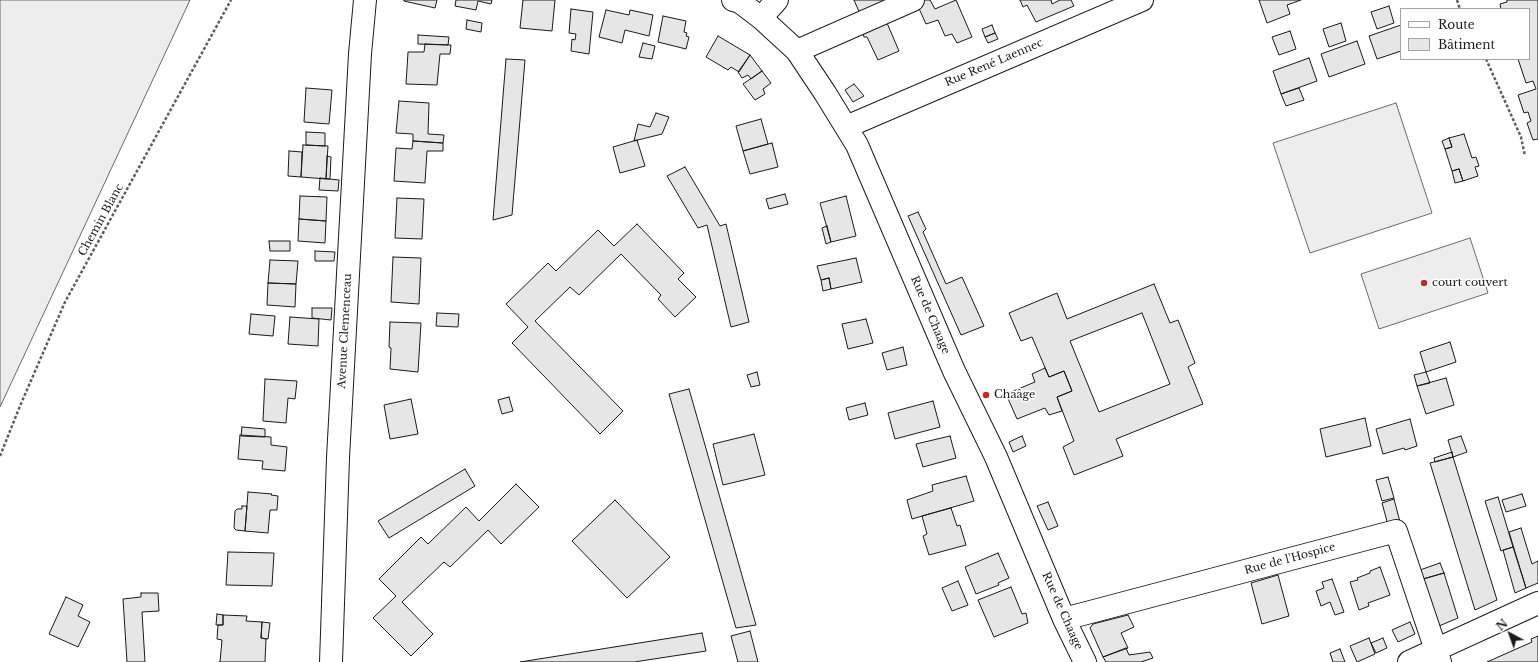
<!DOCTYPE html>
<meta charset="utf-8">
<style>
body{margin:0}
#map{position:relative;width:1538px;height:662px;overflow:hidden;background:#fff;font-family:"Libre Baskerville",serif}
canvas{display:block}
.legend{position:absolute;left:1400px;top:8px;width:130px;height:52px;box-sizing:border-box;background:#fff;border:1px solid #a3a3a3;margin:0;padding:5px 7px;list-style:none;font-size:12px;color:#1a1a1a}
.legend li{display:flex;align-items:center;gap:8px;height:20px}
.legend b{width:20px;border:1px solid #a3a3a3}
.north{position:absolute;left:1490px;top:614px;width:40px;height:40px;-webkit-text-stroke:3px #fff;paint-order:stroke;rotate:319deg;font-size:11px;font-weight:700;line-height:16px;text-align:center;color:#1a1a1a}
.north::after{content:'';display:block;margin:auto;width:14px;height:18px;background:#1a1a1a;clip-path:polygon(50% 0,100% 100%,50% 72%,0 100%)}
</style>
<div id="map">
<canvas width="1538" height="662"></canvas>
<ul class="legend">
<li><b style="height:5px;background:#fff"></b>Route</li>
<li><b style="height:11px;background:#e6e6e6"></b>Bâtiment</li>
</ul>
<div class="north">N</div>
</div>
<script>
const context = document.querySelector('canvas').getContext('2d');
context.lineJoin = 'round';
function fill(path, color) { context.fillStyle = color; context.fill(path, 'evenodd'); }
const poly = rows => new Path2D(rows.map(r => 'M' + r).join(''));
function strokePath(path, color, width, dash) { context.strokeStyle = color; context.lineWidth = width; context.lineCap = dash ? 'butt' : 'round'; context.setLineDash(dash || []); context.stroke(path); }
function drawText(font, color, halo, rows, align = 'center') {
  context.font = font + ' "Libre Baskerville",serif'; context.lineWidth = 3; context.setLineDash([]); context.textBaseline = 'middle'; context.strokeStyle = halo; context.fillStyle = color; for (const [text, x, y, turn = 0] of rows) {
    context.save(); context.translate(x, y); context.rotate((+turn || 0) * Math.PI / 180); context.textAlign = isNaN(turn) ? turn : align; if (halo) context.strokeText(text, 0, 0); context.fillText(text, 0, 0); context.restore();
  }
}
const built = poly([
 [0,0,190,0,0,407,0,0],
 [1396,103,1432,213,1310,253,1273,143,1396,103],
 [1470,238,1488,293,1379,329,1361,274,1470,238]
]);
fill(built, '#ededed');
strokePath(built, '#6a6a6a', 1);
const building = poly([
 [404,0,437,0,435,8,404,1,404,0],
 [456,0,492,0,491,4,478,1,476,10,455,6,456,0],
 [523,0,555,0,552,31,520,28,523,0],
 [854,0,891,0,861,16,854,0],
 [921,0,930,0,935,9,956,0,972,37,957,43,952,34,945,36,938,20,926,24,916,2,921,0],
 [1020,0,1051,0,1052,4,1060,0,1071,0,1074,6,1036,22,1027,5,1023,7,1020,0],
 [1259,0,1301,0,1287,5,1290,14,1267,23,1259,0],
 [1507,0,1538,0,1538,139,1533,140,1527,123,1531,121,1528,112,1524,113,1518,95,1536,89,1533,81,1526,83,1518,59,1529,59,1529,9,1501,9,1500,4,1507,2,1507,0],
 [1389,6,1394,23,1377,29,1371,12,1389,6],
 [571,9,593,12,589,54,571,51,572,39,575,40,576,34,569,33,571,9],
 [606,10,629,15,630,10,653,15,649,36,625,30,622,43,599,37,606,10],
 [663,16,686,21,684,32,687,33,686,36,689,37,686,49,658,42,663,16],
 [884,16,899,51,878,60,867,37,864,37,860,27,884,16],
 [467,20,482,23,481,32,466,29,467,20],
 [1341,23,1346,41,1329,47,1323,29,1341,23],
 [992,25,995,33,985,37,982,29,992,25],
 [1401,25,1401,51,1377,59,1369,36,1401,25],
 [1290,31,1296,49,1279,55,1272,37,1290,31],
 [995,33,998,39,988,43,985,37,995,33],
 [418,35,449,37,448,45,418,44,418,35],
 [718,36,750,55,739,72,731,67,728,70,706,57,718,36],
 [1357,41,1365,64,1329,77,1321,54,1357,41],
 [643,43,655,46,652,59,639,57,643,43],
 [425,44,451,45,450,54,440,54,437,85,406,84,408,52,424,52,425,44],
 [750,55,762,71,751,79,748,75,742,78,738,72,750,55],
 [1309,58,1317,81,1281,94,1273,71,1309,58],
 [506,59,525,60,512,215,493,220,506,59],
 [762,71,771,83,763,89,765,94,755,100,743,84,762,71],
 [854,84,864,96,853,102,845,90,854,84],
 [306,88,332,90,329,124,304,122,306,88],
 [1299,88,1304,100,1286,106,1281,94,1299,88],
 [399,101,429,103,428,134,444,135,443,143,413,141,413,134,396,133,399,101],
 [656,113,669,117,662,134,634,141,638,124,650,127,656,113],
 [761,119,768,144,743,151,736,126,761,119],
 [306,132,325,133,325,146,306,145,306,132],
 [1464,134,1472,158,1476,157,1479,166,1475,167,1478,176,1463,181,1459,169,1452,171,1445,149,1452,147,1449,138,1464,134],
 [1449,138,1452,147,1445,149,1442,141,1449,138],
 [637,140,645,166,620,173,613,147,637,140],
 [413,141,443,143,443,151,427,151,425,183,394,181,396,148,412,149,413,141],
 [772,143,778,167,750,174,743,151,772,143],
 [303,145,328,146,326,179,301,177,303,145],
 [289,151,302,152,301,177,288,176,289,151],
 [327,156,331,157,330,179,326,179,327,156],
 [685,167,720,226,726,224,749,322,731,327,707,225,698,228,667,176,685,167],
 [1459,169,1463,181,1455,183,1452,171,1459,169],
 [320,178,339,180,338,191,319,190,320,178],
 [785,194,788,204,769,209,766,199,785,194],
 [300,196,327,197,326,221,299,219,300,196],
 [846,196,856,236,831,242,820,203,846,196],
 [397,198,424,199,422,239,395,238,397,198],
 [918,212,926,229,923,232,946,284,962,277,984,326,961,335,908,216,918,212],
 [299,219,326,221,325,243,298,241,299,219],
 [637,224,684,273,678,279,696,297,675,317,658,299,661,295,621,254,579,295,570,287,535,321,623,411,600,434,512,343,528,327,506,304,548,263,556,271,598,230,614,246,637,224],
 [827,226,831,242,826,244,822,228,827,226],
 [269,241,290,241,290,251,270,251,269,241],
 [315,251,335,252,334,261,315,261,315,251],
 [393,257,421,258,419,304,391,302,393,257],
 [856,258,862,282,831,289,829,278,821,280,817,266,856,258],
 [270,260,298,261,296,284,268,283,270,260],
 [829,278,831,289,823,291,821,280,829,278],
 [268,283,296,284,295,307,267,305,268,283],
 [1154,284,1170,323,1178,320,1195,363,1188,367,1203,404,1116,439,1123,456,1074,475,1063,447,1074,441,1057,397,1072,391,1064,371,1049,377,1032,337,1021,341,1009,313,1057,293,1067,319,1154,284],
 [1142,313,1170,384,1099,412,1070,341,1142,313],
 [312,308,332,308,331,320,312,318,312,308],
 [437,313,459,314,458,327,436,326,437,313],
 [251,314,275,316,273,336,249,334,251,314],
 [290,317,319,319,318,346,288,344,290,317],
 [866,319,873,343,848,349,842,324,866,319],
 [390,322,421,323,418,372,390,369,391,348,389,347,390,322],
 [1450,342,1456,362,1426,372,1420,352,1450,342],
 [903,347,907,365,887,370,882,353,903,347],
 [1045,368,1049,377,1064,371,1072,391,1057,397,1062,411,1049,415,1045,408,1017,419,1006,394,1035,382,1032,374,1045,368],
 [757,372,760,385,751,387,747,375,757,372],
 [1426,372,1430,383,1417,386,1414,375,1426,372],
 [1446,378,1454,405,1426,414,1417,386,1446,378],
 [265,379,297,381,295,399,288,398,286,423,263,421,265,379],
 [689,389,705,445,756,625,736,628,669,394,689,389],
 [509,397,513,411,502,414,498,400,509,397],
 [411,399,418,434,390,439,384,405,411,399],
 [933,401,940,427,895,439,888,413,933,401],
 [865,403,868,415,849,420,846,408,865,403],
 [1365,418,1371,446,1326,457,1320,429,1365,418],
 [1410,419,1417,446,1405,450,1404,448,1383,454,1376,429,1410,419],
 [242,427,265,429,265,437,241,436,242,427],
 [754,434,765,475,723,485,713,444,754,434],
 [240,435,271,437,271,445,287,447,285,471,262,469,263,461,238,459,240,435],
 [950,436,956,458,923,467,916,444,950,436],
 [1022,436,1026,446,1013,452,1009,442,1022,436],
 [1461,436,1467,452,1453,457,1448,440,1461,436],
 [1452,452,1453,457,1435,462,1434,458,1452,452],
 [1453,457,1497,600,1475,610,1430,463,1453,457],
 [465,469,475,486,389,538,378,521,465,469],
 [966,476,974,501,912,519,907,500,933,491,932,485,966,476],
 [1388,477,1394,498,1382,501,1376,480,1388,477],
 [516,484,539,507,501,544,488,530,450,567,444,562,402,602,433,634,411,656,373,618,396,596,379,579,421,537,428,544,466,507,479,521,516,484],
 [248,492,272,494,271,495,278,496,277,510,270,510,268,533,245,531,248,492],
 [1522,494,1526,506,1506,512,1502,500,1522,494],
 [1498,497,1513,547,1501,551,1485,501,1498,497],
 [1394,499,1400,522,1388,525,1382,503,1394,499],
 [615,500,670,557,627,598,572,541,615,500],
 [1048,502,1058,526,1048,530,1037,506,1048,502],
 [242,506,247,506,245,531,236,530,234,528,235,511,237,509,242,509,242,506],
 [951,508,957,526,960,525,966,545,929,555,923,536,927,534,922,516,951,508],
 [1521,528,1532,564,1538,561,1538,583,1526,588,1509,532,1521,528],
 [1513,547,1526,588,1515,593,1503,550,1513,547],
 [228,552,274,553,272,586,226,585,228,552],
 [998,553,1009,578,998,583,999,585,976,594,965,567,998,553],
 [1440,563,1444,573,1423,579,1420,570,1440,563],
 [1380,567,1390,595,1368,603,1369,606,1359,610,1350,582,1358,580,1357,578,1370,573,1370,571,1380,567],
 [1444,573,1458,618,1439,626,1423,579,1444,573],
 [1278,575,1289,616,1262,624,1251,583,1278,575],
 [1332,579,1344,612,1335,615,1330,602,1321,606,1316,591,1324,588,1322,582,1332,579],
 [958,581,968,605,952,611,942,588,958,581],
 [1011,587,1022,614,1026,613,1028,623,994,637,978,600,1011,587],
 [141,593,158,593,159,611,142,612,145,662,127,662,123,599,141,597,141,593],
 [66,597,83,605,78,616,90,622,78,647,49,634,66,597],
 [217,614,223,615,223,625,216,625,217,614],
 [223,615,247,616,246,621,262,622,261,638,266,639,265,662,219,662,220,662,222,640,217,639,218,625,223,625,223,615],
 [1128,615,1134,627,1121,633,1128,648,1103,657,1090,628,1093,624,1128,615],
 [262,622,270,623,268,639,261,638,262,622],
 [1410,622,1415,634,1398,642,1392,630,1410,622],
 [750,631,758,662,738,662,731,636,750,631],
 [702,633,706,651,634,662,520,662,702,633],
 [1538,636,1538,662,1487,662,1532,642,1531,639,1538,636],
 [1369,638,1375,654,1357,662,1350,646,1369,638],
 [1383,638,1387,648,1376,653,1371,643,1383,638],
 [1126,648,1129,655,1150,652,1153,658,1141,662,1106,662,1103,657,1126,648],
 [1340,649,1345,662,1333,662,1330,653,1340,649]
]);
fill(building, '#e6e6e6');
strokePath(building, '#1a1a1a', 1);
const minor = poly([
 [733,0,740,2,761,18,797,51,825,93,857,145,954,371,996,457,1064,619,1085,662],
 [761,18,777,0],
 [797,51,913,0],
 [846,127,1142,0],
 [1064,619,1396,531,1440,662],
 [331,662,338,458,360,54,365,0],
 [1409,662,1538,603]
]);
strokePath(minor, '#1a1a1a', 24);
strokePath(poly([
 [1457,0,1460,9],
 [1486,59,1521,137,1525,156],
 [0,456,20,406,65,302,231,0]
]), '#5f5f5f', 2.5, [3, 2]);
strokePath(minor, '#fff', 22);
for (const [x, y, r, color] of [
 [1424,283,4,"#c62828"],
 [986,395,4,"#c62828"]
]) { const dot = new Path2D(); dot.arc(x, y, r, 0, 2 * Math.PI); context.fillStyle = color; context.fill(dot); strokePath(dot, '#fff', 1.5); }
drawText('11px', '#1a1a1a', '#fff', [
 ["Rue René Laennec",994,63,-23],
 ["Chemin Blanc",101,220,-61],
 ["Rue de Chaage",930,315,67],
 ["Avenue Clemenceau",345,331,-87],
 ["Rue de l'Hospice",1290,559,-15],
 ["Rue de Chaage",1062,611,66]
]);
drawText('11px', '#1a1a1a', '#fff', [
 ["court couvert",1432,283],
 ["Chaâge",994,395]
], 'left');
</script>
